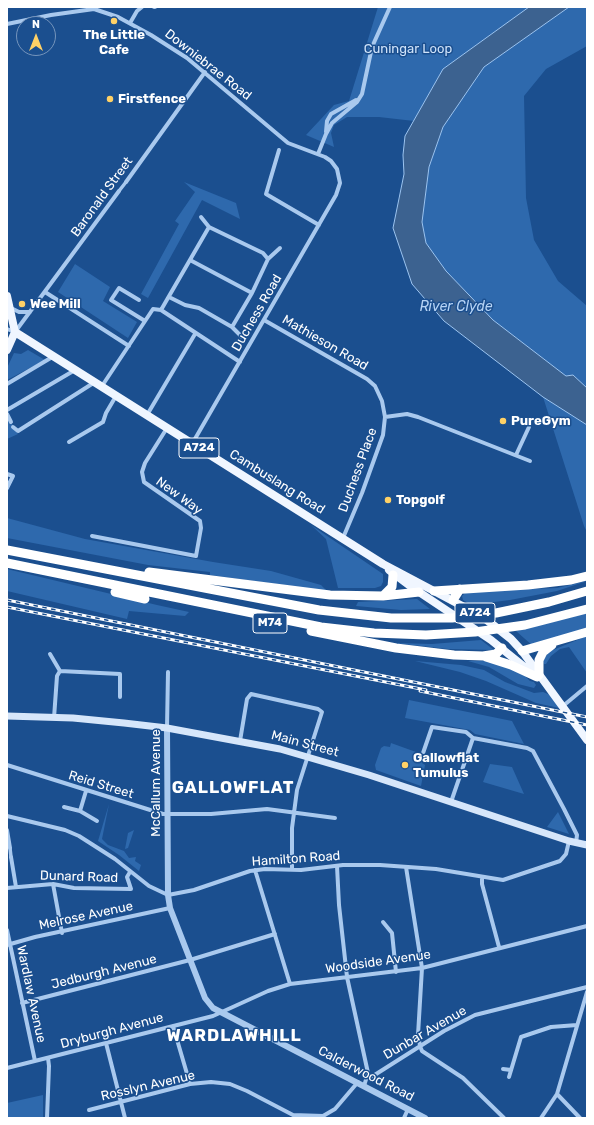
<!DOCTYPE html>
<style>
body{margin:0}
#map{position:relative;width:594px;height:1125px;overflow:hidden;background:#1b4f8f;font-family:Rubik,sans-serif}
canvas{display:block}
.frame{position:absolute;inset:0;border:8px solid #fff;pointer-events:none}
.north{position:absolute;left:16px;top:16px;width:40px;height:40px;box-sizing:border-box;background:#1b4f8f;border:1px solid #7695bc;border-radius:50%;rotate:0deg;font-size:11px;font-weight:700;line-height:16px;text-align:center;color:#fff}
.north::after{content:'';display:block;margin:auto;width:14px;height:18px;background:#ffd166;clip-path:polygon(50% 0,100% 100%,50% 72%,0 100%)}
</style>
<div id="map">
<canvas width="594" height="1125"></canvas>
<div class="frame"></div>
<div class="north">N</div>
</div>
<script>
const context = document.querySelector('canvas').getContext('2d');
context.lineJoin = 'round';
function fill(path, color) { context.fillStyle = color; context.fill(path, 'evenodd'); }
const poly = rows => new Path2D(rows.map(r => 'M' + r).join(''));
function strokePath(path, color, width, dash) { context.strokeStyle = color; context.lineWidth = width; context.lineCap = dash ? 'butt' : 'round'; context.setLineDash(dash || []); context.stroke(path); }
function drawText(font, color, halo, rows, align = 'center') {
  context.font = font + ' Rubik,sans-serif'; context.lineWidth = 3; context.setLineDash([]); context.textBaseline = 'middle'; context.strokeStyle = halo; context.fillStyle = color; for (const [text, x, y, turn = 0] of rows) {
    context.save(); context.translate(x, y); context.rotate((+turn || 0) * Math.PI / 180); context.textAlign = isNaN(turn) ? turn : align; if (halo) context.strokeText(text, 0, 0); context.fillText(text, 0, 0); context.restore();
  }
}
fill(poly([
 [378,7,529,7,443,69,414,121,379,117,347,117,334,125,331,133,334,147,306,135,334,105,349,101],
 [569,7,587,7,587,46,546,69,524,96,526,198,534,240,558,281,587,306,587,388,573,375,566,376,493,320,446,271,426,243,422,222,429,167,443,127,484,67],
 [184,182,236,203,240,219,202,200,148,298,141,294,179,224,175,221,195,192],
 [75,264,110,287,103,301,137,322,128,338,58,292],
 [28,350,45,360,7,380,7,368,14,353,21,354],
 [543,397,587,425,587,532,584,526],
 [7,415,18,434,7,439],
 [7,518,85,539,213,562,271,571,321,585,327,591,210,575,210,572,148,565,7,538],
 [311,525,383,574,383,582,381,586,375,588,338,588,326,539],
 [7,569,157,605,189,612,185,616,129,611,127,619,7,591],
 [587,581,557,591,510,600,471,605,463,600,462,596,465,593,475,591,557,588],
 [417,599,430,609,401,610,356,606,358,602],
 [587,613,587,628,533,646,516,631],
 [587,636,587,673,569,647,560,649,551,656,546,664,544,664,543,661,548,652],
 [481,640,494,650,448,649,394,643,432,644],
 [415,661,461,665,484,670,505,682,534,693,543,692,553,696,559,708,536,703,486,681,460,672],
 [468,661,490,661,521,672,530,681,534,682,536,685,534,688,518,684,489,667],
 [409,700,512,721,524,744,475,734,470,730,405,718],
 [391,743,416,752,416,757,423,759,422,763,425,765,421,786,376,770,375,765,381,748,384,746,390,747],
 [490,764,512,767,524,794,483,782],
 [109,804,102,839,108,845,124,851,129,858,136,857,135,861,141,865,139,871,119,855,98,841],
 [558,812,569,834,547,827],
 [134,830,128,848,125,849,128,833],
 [43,1095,43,1118,7,1118,7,1103]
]), '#2e69ad');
const water = poly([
 [529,7,569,7,484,67,443,127,429,167,422,222,426,243,446,271,493,320,566,376,573,375,587,388,587,425,543,397,444,321,412,284,393,228,404,174,403,155,405,136,443,69,529,7]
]);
fill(water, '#3c6290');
strokePath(water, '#9cc4f0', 1);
strokePath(poly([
 [119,191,126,182],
 [10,848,11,857]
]), '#a9c9ee', 3.5);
strokePath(poly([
 [154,7,155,7],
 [130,23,137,11,142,7],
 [7,24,51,15,94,9,118,17,151,35,187,58,288,143,325,157,331,161,337,169,340,183,336,195,192,444],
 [326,132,327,121,331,114,356,100],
 [279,150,266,194,319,225],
 [318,154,326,134,332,123,357,102,362,94,372,47,390,7],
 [126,182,205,72],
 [209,227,263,253,268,259,252,293],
 [268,259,280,248],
 [190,260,252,293,232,327],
 [45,292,129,346],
 [169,297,185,305,199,308,232,327,242,337],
 [139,300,119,288,111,300,145,321],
 [11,308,19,312,30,312],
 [161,310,209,227,201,217],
 [264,320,367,379,375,386,382,401,385,417,383,435,362,493,343,538],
 [7,329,15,332,119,191],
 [7,384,54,356],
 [102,386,153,309,161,310,240,362],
 [7,410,75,370],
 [7,414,11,422],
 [147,415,195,334],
 [385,417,407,414,418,417,530,461],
 [13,427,18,431,95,382],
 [69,442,103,422,106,413,116,396],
 [516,455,529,427],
 [7,474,13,476,7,488],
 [92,536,196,556,201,528,200,521,144,482,142,472,145,463,167,428],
 [50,654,60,671],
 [563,706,587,686],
 [54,718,57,676,60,671,120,674,120,697],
 [167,728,168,672],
 [240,741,247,699,251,694,318,709,322,712,297,790,292,828,292,869],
 [422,756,432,727,466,732,473,738],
 [7,765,163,814,211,814,267,809,335,818],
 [451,802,473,738,527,748,533,751,564,809,577,835,576,843],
 [64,807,80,811,97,821],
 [80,811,86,791],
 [7,816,65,830,79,836,115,859,149,886,168,895,194,890,250,871,265,869,301,870,343,865,380,865,436,869,503,880,560,861,566,854,569,841],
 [7,830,10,848],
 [11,857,16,887],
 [337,866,339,905,347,977,368,1073,364,1086],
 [406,867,422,968,418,1035,420,1046,422,1051,463,1078,504,1118],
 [255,870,290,984],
 [482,878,482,884,499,947],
 [53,884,62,933],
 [7,888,53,884,74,888,131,889,127,877,130,872],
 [383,922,392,933,396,972],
 [7,930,35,1061],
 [7,945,35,937,170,908],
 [22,1003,190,960,275,934],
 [173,1026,190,1084],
 [106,1043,125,1118],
 [7,1068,213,1016,268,991,290,984,422,968,587,926],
 [503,1069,511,1070],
 [368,1077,373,1076,444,1031,475,1015,587,987],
 [509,1077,521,1037,551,1027,577,1025],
 [557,1094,580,1118],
 [89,1110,190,1084,211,1082,230,1084,247,1091,293,1115,323,1116,335,1109,358,1082],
 [47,1118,49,1066,48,1058],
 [404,1118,408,1109],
 [541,1118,557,1094,587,992]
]), '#a9c9ee', 4);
strokePath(poly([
 [167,728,168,895,170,908,205,998,213,1008,425,1118]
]), '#a9c9ee', 6);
strokePath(poly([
 [7,716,73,718,124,723,167,728,280,749,369,775,569,841,587,845]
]), '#d6e6fa', 7);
strokePath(poly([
 [7,296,15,332],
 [15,332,383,564,483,617,511,639,522,651,587,740],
 [7,350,15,332],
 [389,570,413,588,491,640,532,673]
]), '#f0f6ff', 8);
strokePath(poly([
 [7,550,319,610,391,618,452,618,496,613,549,602,587,591],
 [7,563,321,627,374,633,426,635,475,632,525,625,587,609],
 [149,572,330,595,383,596,419,592],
 [434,591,528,585,571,580,587,576],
 [115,592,145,599],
 [383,596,392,587,393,575],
 [453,600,460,589],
 [311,631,396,648,454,655,483,656,496,654,502,648],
 [522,651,587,632],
 [486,657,511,665,537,677],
 [539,675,539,660,543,652,552,645]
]), '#fff', 9);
const rail = poly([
 [7,600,587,717],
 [7,607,426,690],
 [420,691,587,725]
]);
strokePath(rail, '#fff', 3);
strokePath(rail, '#1b4f8f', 1.5, [4.5]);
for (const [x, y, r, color] of [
 [114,21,4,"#ffd166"],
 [110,99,4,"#ffd166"],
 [22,304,4,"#ffd166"],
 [503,421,4,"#ffd166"],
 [388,500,4,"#ffd166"],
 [405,765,4,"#ffd166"]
]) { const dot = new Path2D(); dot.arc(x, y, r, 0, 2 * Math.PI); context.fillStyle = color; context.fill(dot); strokePath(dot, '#1b4f8f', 1.5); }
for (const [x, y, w] of [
 [199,448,40],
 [475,613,40],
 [270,623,34]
]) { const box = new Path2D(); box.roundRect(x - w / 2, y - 10, w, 20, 3); context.fillStyle = '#1b4f8f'; context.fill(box); strokePath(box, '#fff', 1); }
drawText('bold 12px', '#fff', null, [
 ["A724",199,448],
 ["A724",475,613],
 ["M74",270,623]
]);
drawText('bold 13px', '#fff', '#1b4f8f', [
 ["The Little",114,35,"center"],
 ["Cafe",114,50,"center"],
 ["Firstfence",118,99],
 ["Wee Mill",30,304],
 ["PureGym",511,421],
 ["Topgolf",396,500],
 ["Gallowflat",413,758],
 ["Tumulus",413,773]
], 'left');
drawText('13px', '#cfe3fa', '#1b4f8f', [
 ["Cuningar Loop",408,49]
]);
drawText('13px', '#fff', '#1b4f8f', [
 ["Downiebrae Road",208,65,38],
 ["Baronald Street",102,197,-54],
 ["Duchess Road",257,313,-60],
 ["Mathieson Road",325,343,30],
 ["Duchess Place",358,470,-70],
 ["Cambuslang Road",277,482,32],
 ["New Way",179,496,36],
 ["Main Street",305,744,15],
 ["McCallum Avenue",156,783,-90],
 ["Reid Street",101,785,17],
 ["Hamilton Road",296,859,-4],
 ["Dunard Road",79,877,2],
 ["Melrose Avenue",86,916,-12],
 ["Woodside Avenue",378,962,-8],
 ["Jedburgh Avenue",104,972,-14],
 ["Wardlaw Avenue",31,994,78],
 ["Dryburgh Avenue",112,1031,-15],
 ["Dunbar Avenue",425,1033,-30],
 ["Calderwood Road",366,1074,27],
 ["Rosslyn Avenue",148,1086,-13]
]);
drawText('italic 14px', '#b5d3f5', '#1b4f8f', [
 ["River Clyde",456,307]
]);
context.letterSpacing = '1px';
drawText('bold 17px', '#fff', '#1b4f8f', [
 ["GALLOWFLAT",233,788],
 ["WARDLAWHILL",234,1036]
]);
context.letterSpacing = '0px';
</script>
